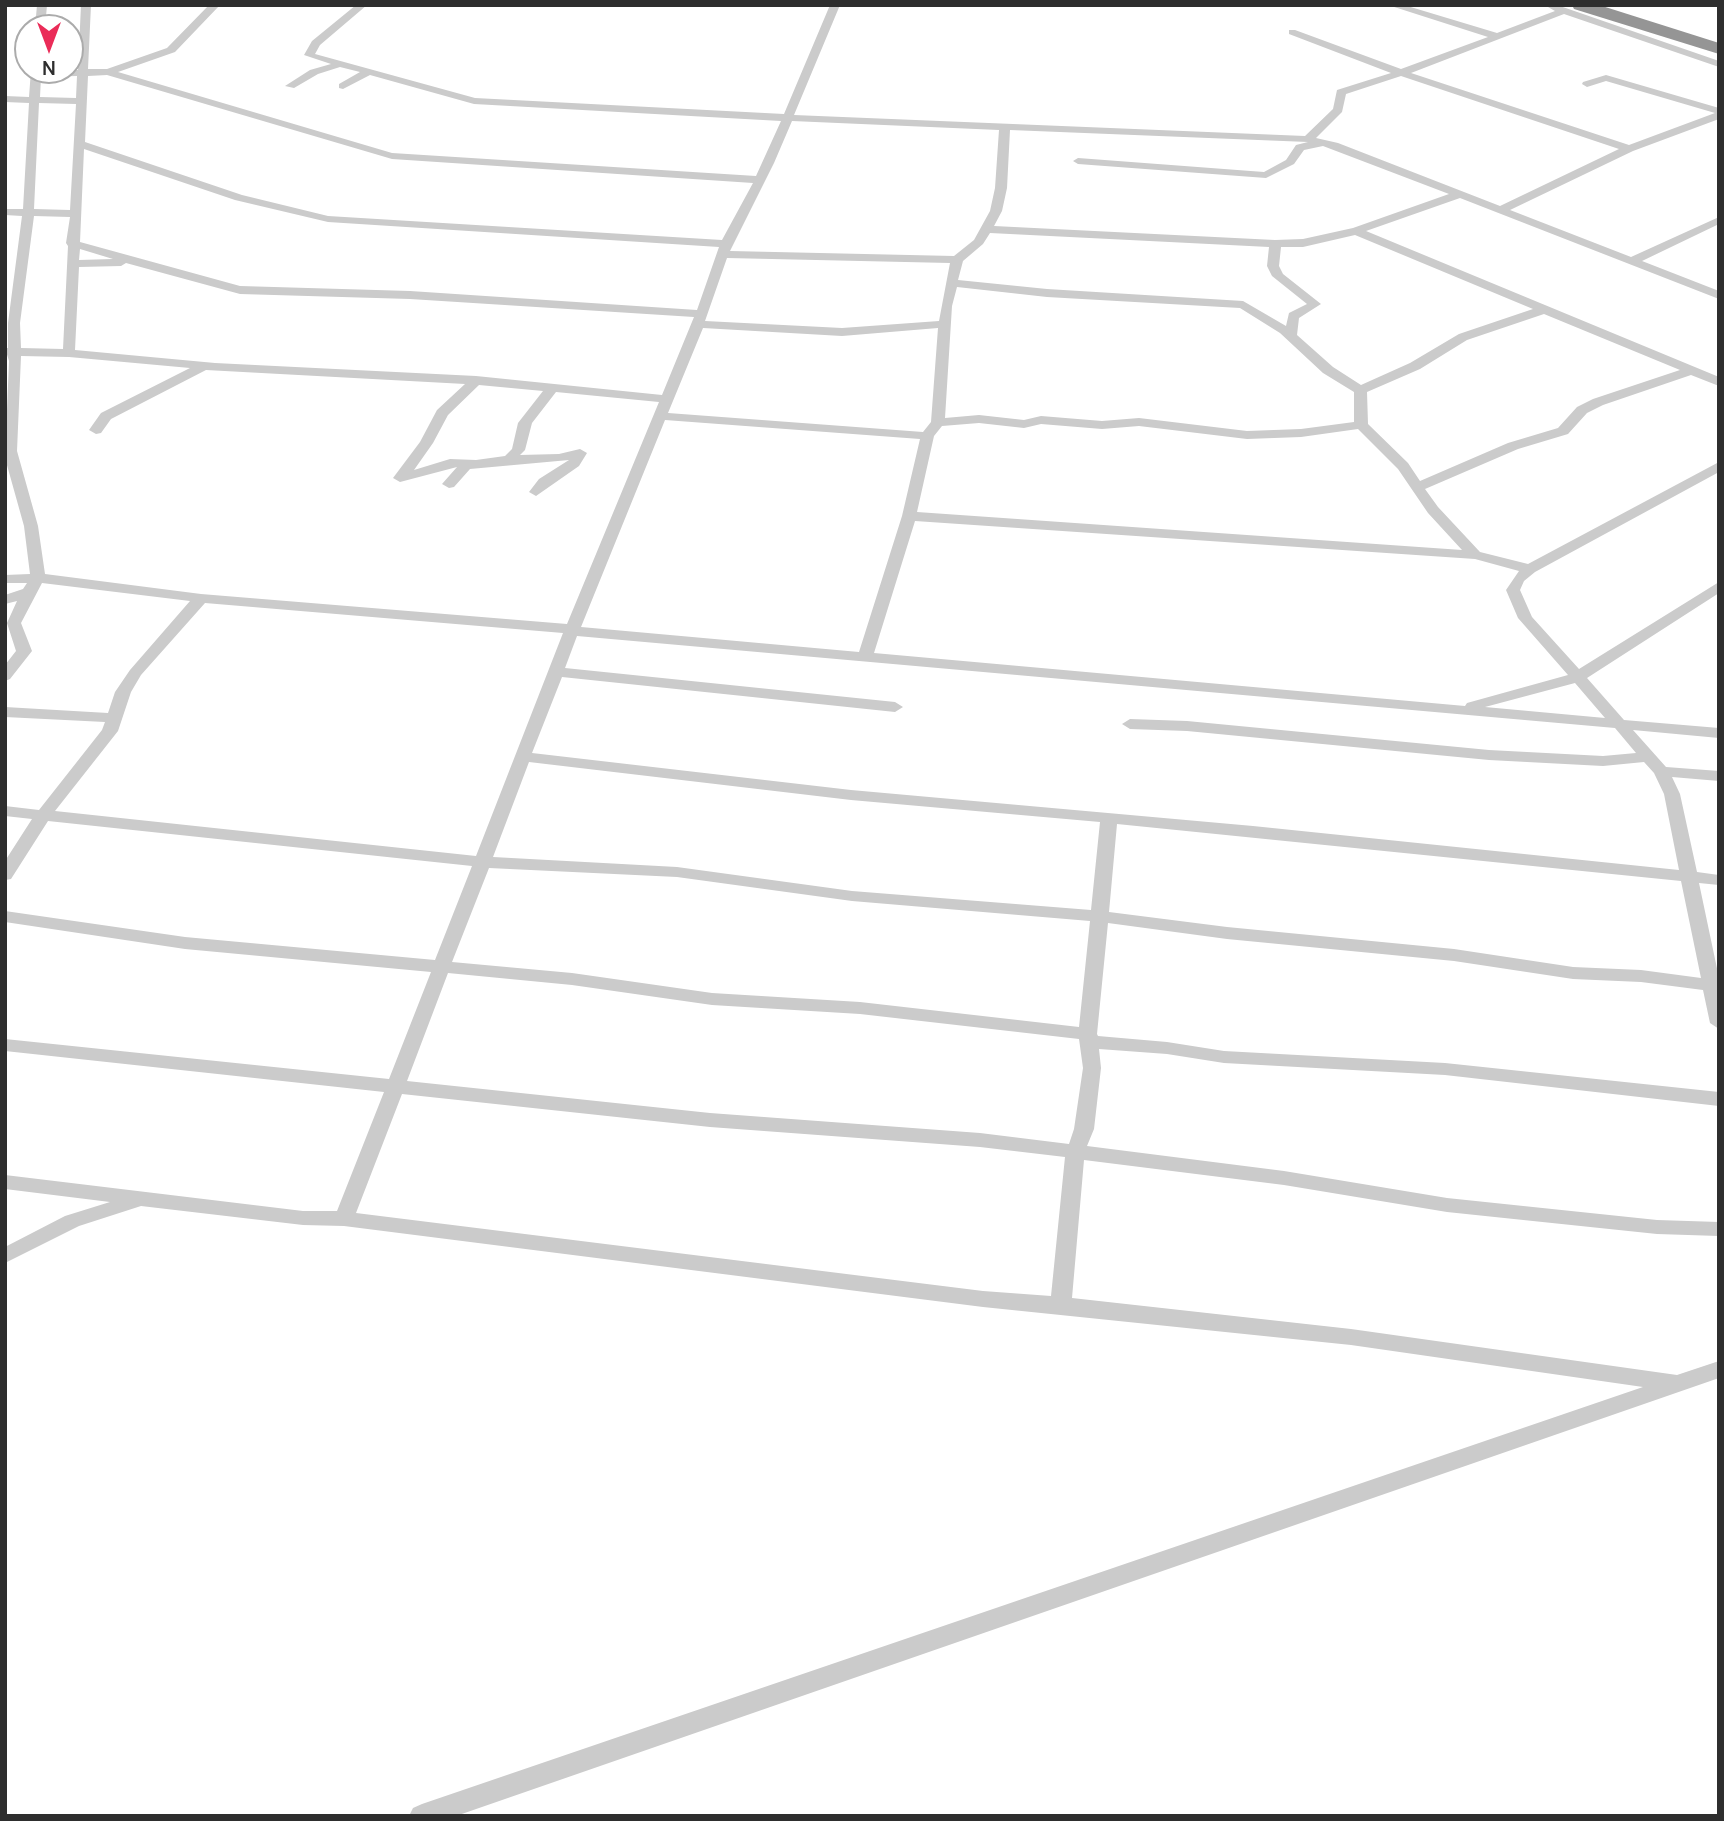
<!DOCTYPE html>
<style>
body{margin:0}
#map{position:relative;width:1724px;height:1821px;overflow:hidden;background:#fff;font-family:Manrope,sans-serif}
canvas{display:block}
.frame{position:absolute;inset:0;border:7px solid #2e2e2e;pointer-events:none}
.north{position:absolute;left:14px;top:14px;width:70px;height:70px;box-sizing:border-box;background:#fff;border:2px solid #ababab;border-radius:50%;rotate:180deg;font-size:19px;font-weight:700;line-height:28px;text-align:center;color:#2e2e2e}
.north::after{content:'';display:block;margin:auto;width:24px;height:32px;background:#ea2c58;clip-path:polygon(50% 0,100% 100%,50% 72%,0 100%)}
</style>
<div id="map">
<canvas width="1724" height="1821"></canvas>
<div class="frame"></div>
<div class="north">N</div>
</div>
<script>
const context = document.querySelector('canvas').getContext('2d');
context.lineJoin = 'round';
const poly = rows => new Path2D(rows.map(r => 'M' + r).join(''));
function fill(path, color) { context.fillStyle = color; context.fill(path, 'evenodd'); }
fill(poly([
 [37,5,47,5,45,28,35,28,37,5],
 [81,5,91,5,88,69,107,69,167,48,209,5,220,5,175,52,118,72,392,153,756,176,781,121,474,104,370,75,343,89,339,88,339,84,360,72,340,67,318,74,294,88,285,86,310,70,331,64,304,55,312,41,356,5,367,5,320,45,315,54,475,98,784,114,830,5,840,5,794,115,1305,136,1333,109,1337,90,1391,73,1289,34,1289,30,1295,30,1401,69,1488,37,1388,5,1404,5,1497,33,1555,11,1548,7,1557,5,1719,61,1719,67,1564,14,1411,73,1629,145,1715,113,1606,81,1587,87,1582,84,1583,82,1606,75,1719,108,1719,119,1633,151,1510,210,1631,257,1719,217,1719,224,1642,261,1719,291,1719,299,1460,198,1366,231,1719,377,1719,386,1691,375,1603,405,1587,413,1568,434,1518,449,1425,489,1438,507,1480,552,1528,564,1719,462,1719,472,1535,572,1524,581,1520,590,1532,617,1579,669,1719,582,1719,593,1587,678,1624,720,1719,728,1719,738,1633,730,1666,767,1719,771,1719,781,1672,777,1680,794,1697,872,1719,875,1719,885,1699,883,1719,978,1719,1029,1710,1023,1703,990,1641,982,1573,979,1454,961,1227,939,1108,923,1097,1034,1098,1036,1167,1042,1224,1051,1445,1063,1719,1092,1719,1106,1445,1075,1224,1063,1167,1054,1099,1049,1101,1068,1094,1129,1087,1146,1284,1171,1447,1198,1657,1220,1719,1222,1719,1236,1657,1234,1447,1212,1284,1185,1084,1160,1072,1298,1351,1329,1677,1375,1719,1361,1719,1378,456,1816,409,1816,413,1808,422,1804,1643,1387,1351,1345,983,1307,344,1226,303,1225,141,1206,79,1226,5,1263,5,1247,65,1216,110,1202,5,1189,5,1175,303,1211,337,1211,384,1092,5,1051,5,1039,389,1079,431,972,185,949,5,922,5,911,185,937,435,960,472,866,48,821,11,879,5,880,5,861,32,819,5,816,5,806,39,810,102,730,105,722,5,717,5,707,108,713,115,692,130,670,190,601,42,583,21,623,32,651,10,679,5,681,5,665,16,651,7,623,17,601,5,604,5,595,23,589,27,583,5,583,5,575,30,574,24,526,5,458,9,361,5,348,8,348,8,323,22,216,5,215,5,209,23,209,29,103,5,102,5,96,29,97,31,70,78,70,81,5],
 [107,75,392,159,753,183,722,240,328,216,242,195,85,142,88,76,107,75],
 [77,76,76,98,40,97,41,77,77,76],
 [1401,76,1619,149,1500,206,1338,143,1316,138,1342,112,1346,94,1401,76],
 [39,103,76,104,70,210,34,209,39,103],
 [792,121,999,130,995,188,990,211,974,240,954,256,730,251,774,163,792,121],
 [1010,130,1308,142,1296,145,1286,160,1264,172,1078,158,1073,161,1078,164,1266,178,1294,164,1304,150,1323,146,1449,194,1353,228,1303,239,1275,240,994,226,1002,211,1007,188,1010,130],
 [84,149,235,200,328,222,719,247,697,310,410,291,240,286,80,242,84,149],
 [34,216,70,217,66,243,68,246,63,349,21,348,20,323,34,216],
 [990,233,1269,247,1267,266,1272,276,1307,304,1289,313,1286,326,1243,301,1047,289,958,280,963,261,983,244,990,233],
 [1355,235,1533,309,1459,334,1410,363,1361,385,1333,367,1297,335,1299,318,1321,304,1283,274,1279,266,1281,247,1303,247,1355,235],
 [80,249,113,259,79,260,80,249],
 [727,258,950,263,939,321,842,328,705,321,727,258],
 [126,263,240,294,410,299,694,317,662,395,476,376,215,363,75,350,79,267,121,266,126,263],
 [957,287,1047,297,1240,308,1280,333,1323,373,1354,392,1354,422,1301,429,1247,431,1139,418,1102,421,1041,416,1024,420,979,415,945,418,952,306,957,287],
 [1544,314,1680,370,1593,399,1577,407,1558,428,1508,443,1420,481,1408,463,1368,424,1367,392,1420,369,1467,340,1544,314],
 [703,328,842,336,938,328,931,422,923,432,668,413,703,328],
 [21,356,69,357,190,368,101,413,89,430,96,434,101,433,111,419,206,370,465,384,437,410,420,442,393,478,400,482,457,467,442,484,449,488,454,487,470,469,569,460,539,479,529,492,536,496,579,466,587,453,580,449,559,454,520,455,525,450,532,423,556,392,659,402,567,624,201,594,45,574,38,526,17,451,21,356],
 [479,385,543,391,518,423,512,449,505,456,476,460,450,459,414,470,433,443,448,415,479,385],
 [665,420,920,439,902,516,859,652,581,627,665,420],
 [979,423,1024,428,1041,424,1102,429,1139,426,1247,439,1301,437,1358,429,1398,469,1428,513,1462,550,917,512,934,436,942,426,979,423],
 [915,521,1475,559,1519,571,1506,590,1518,618,1568,675,1467,703,1465,706,874,653,915,521],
 [205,603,563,633,476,856,55,811,118,731,131,692,141,675,205,603],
 [577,636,1615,728,1636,753,1603,756,1489,750,1187,721,1130,719,1122,724,1130,729,1187,731,1489,760,1603,766,1644,762,1654,773,1664,794,1679,870,1253,826,851,790,532,753,562,677,895,712,903,707,895,702,565,668,577,636],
 [1575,683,1605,718,1485,707,1575,683],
 [529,762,851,800,1100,822,1091,910,852,891,677,867,493,857,529,762],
 [1117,824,1681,881,1701,978,1641,970,1573,967,1454,949,1227,927,1109,912,1117,824],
 [489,868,677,877,852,901,1090,921,1079,1027,860,1002,712,993,572,973,452,962,489,868],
 [448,973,572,985,712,1005,860,1014,1079,1039,1083,1068,1074,1129,1069,1144,980,1133,710,1113,407,1081,448,973],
 [402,1094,710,1127,980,1147,1065,1157,1051,1296,983,1291,356,1213,402,1094]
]), '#cbcbcb');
fill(poly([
 [1572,5,1599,5,1719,43,1719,54,1574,9,1572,5]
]), '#959595');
</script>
